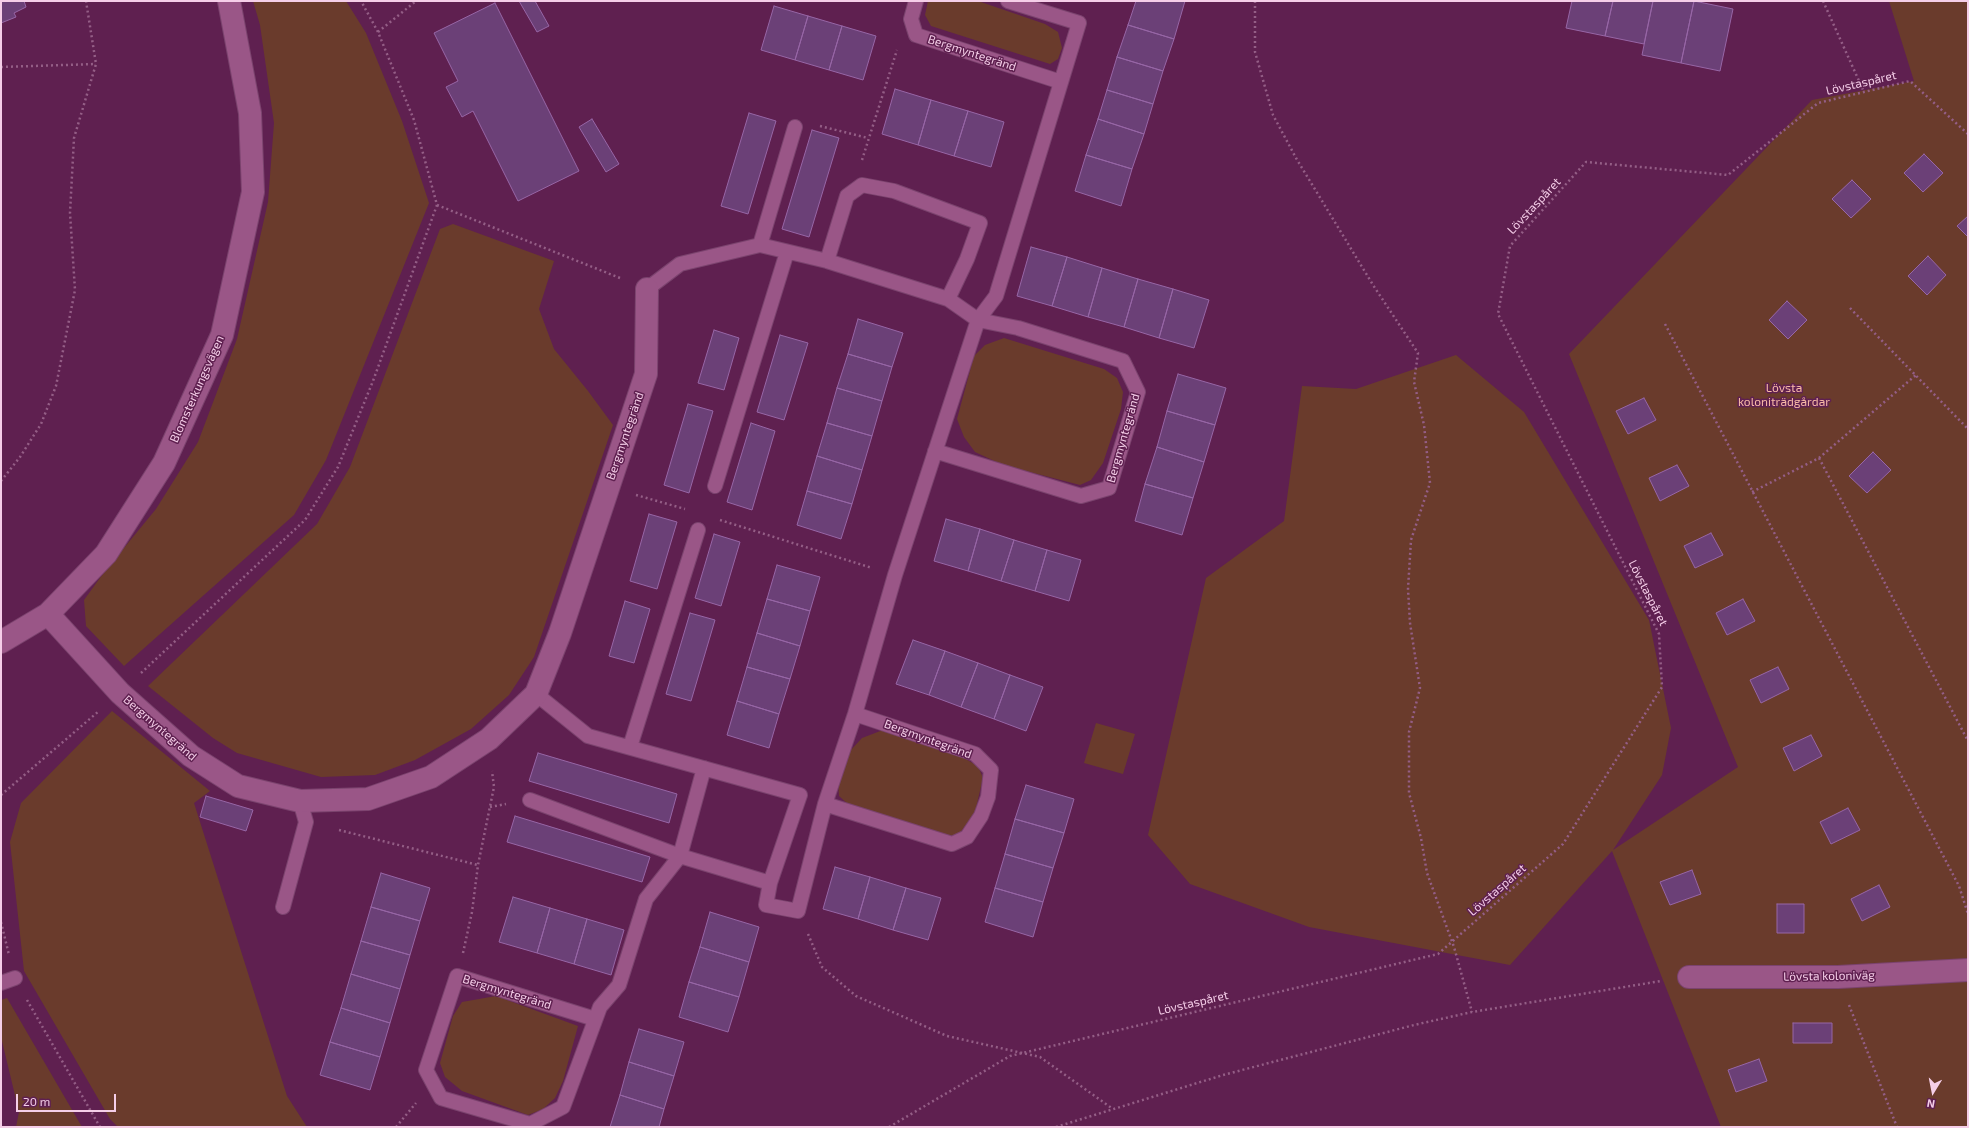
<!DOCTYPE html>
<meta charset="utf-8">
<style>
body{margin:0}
#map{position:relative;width:1969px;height:1128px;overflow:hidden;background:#5f2050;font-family:"Exo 2",sans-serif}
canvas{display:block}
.frame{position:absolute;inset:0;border:2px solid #f5cee8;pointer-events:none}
.north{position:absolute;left:1913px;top:1072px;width:40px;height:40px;-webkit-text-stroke:3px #5f2050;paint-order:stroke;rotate:190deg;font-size:11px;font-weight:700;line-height:16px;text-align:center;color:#f5cee8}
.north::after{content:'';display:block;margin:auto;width:14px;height:18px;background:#f5cee8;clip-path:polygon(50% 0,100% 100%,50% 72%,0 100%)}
.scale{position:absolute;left:16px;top:1094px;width:100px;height:18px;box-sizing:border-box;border:2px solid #f5cee8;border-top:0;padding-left:5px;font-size:12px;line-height:14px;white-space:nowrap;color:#f5cee8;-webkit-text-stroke:3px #5f2050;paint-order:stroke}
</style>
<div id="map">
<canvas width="1969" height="1128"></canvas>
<div class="frame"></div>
<div class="north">N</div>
<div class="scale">20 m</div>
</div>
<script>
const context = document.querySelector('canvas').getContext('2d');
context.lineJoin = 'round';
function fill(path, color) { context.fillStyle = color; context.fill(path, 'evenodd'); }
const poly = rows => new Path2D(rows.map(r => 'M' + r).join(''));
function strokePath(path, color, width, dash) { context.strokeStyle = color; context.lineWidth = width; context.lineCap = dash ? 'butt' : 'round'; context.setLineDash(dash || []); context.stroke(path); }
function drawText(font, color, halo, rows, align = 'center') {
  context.font = font + ' "Exo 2",sans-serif'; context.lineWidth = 3; context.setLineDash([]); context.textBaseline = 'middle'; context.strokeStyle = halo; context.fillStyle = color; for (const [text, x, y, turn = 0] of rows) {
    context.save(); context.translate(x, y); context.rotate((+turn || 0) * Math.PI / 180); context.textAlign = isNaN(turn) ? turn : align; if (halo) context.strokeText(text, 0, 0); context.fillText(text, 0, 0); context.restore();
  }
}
fill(poly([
 [253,1,346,1,366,33,402,121,429,203,326,460,294,515,124,666,86,626,84,600,105,571,156,509,198,442,237,339,268,202,274,123,260,25],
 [928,1,978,1,1045,24,1058,32,1062,48,1058,59,1050,64,931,26,925,15],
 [1889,1,1968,1,1968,1127,1721,1127,1612,851,1510,965,1309,927,1190,884,1148,835,1206,578,1284,521,1302,386,1356,389,1456,355,1524,412,1649,620,1671,728,1662,775,1613,850,1738,767,1569,354,1812,100,1914,81],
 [453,224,554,261,539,309,554,349,588,391,613,425,534,657,509,695,471,729,415,760,375,775,321,777,237,753,213,738,148,686,317,524,350,467,440,229],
 [1004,338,1104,369,1117,378,1123,392,1121,409,1103,463,1091,480,1080,485,1003,465,975,452,964,437,957,419,974,356,985,345],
 [112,711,210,791,194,803,287,1096,307,1127,118,1127,110,1119,24,971,10,842,21,803],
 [1096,723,1135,734,1123,774,1084,763],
 [883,730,951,751,978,766,983,778,975,812,960,833,951,838,850,806,839,796,838,782,850,751,862,738],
 [496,996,578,1026,563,1081,555,1098,543,1109,528,1115,462,1091,445,1077,440,1063,453,1016,462,1002],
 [7,998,82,1127,16,1127,19,1112,1,1037,1,1000]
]), '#6a3b2c');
const building = poly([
 [1,1,24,1,26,7,14,13,16,17,1,23,1,1],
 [519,1,535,1,549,26,537,32,519,1],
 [1136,1,1185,1,1174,39,1128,25,1136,1],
 [1572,1,1613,1,1605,36,1566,28,1572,1],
 [1613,1,1653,1,1644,44,1605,36,1613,1],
 [1653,1,1694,1,1681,63,1642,55,1653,1],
 [1694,1,1733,9,1720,71,1681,63,1694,1],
 [495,3,579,171,518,201,473,111,462,117,446,87,458,81,434,33,495,3],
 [774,6,808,16,795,60,761,50,774,6],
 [808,16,842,26,829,70,795,60,808,16],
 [1128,25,1174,39,1163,71,1117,57,1128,25],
 [842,26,876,36,863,80,829,70,842,26],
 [1117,57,1163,71,1153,104,1107,90,1117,57],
 [895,89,931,100,918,145,882,134,895,89],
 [1107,90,1153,104,1144,134,1098,119,1107,90],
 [931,100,968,111,954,156,918,145,931,100],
 [968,111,1004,122,991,167,954,156,968,111],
 [749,113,776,121,748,214,721,206,749,113],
 [592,119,619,164,606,172,579,127,592,119],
 [1098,119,1144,134,1132,169,1086,155,1098,119],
 [812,130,839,138,809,237,782,229,812,130],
 [1924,154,1943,173,1923,192,1904,173,1924,154],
 [1086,155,1132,169,1121,206,1075,191,1086,155],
 [1852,180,1871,199,1851,218,1832,199,1852,180],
 [1968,216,1968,237,1957,226,1968,216],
 [1031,247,1067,257,1052,306,1017,296,1031,247],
 [1928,256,1946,275,1927,295,1908,276,1928,256],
 [1067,257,1102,268,1088,317,1052,306,1067,257],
 [1102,268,1138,279,1124,327,1088,317,1102,268],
 [1138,279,1173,289,1159,338,1124,327,1138,279],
 [1173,289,1209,300,1194,348,1159,338,1173,289],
 [1787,301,1807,320,1788,339,1769,320,1787,301],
 [858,319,903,333,892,367,848,354,858,319],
 [714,330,739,338,724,390,698,383,714,330],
 [780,335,808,343,784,420,757,412,780,335],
 [848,354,892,367,882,401,837,388,848,354],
 [1178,374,1226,388,1215,425,1167,411,1178,374],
 [837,388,882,401,872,436,827,423,837,388],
 [1644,398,1656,420,1628,434,1616,411,1644,398],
 [688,404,713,411,689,493,664,485,688,404],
 [1167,411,1215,425,1204,462,1157,447,1167,411],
 [751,423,775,431,752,510,727,502,751,423],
 [827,423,872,436,862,470,817,456,827,423],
 [1157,447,1204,462,1193,498,1145,484,1157,447],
 [1873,452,1891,470,1867,493,1849,476,1873,452],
 [817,456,862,470,852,504,807,491,817,456],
 [1677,465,1689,486,1660,501,1649,478,1677,465],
 [1145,484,1193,498,1182,535,1135,521,1145,484],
 [807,491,852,504,841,539,797,525,807,491],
 [649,514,677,522,657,589,630,581,649,514],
 [946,519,980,529,968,571,934,561,946,519],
 [980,529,1014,540,1001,581,968,571,980,529],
 [1711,533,1723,555,1695,568,1684,546,1711,533],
 [714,534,740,542,721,606,695,598,714,534],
 [1014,540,1047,550,1035,591,1001,581,1014,540],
 [1047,550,1081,560,1069,601,1035,591,1047,550],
 [777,565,820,577,810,611,767,599,777,565],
 [767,599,810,611,800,646,757,633,767,599],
 [1743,599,1755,621,1727,635,1716,613,1743,599],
 [625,601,650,609,634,663,609,656,625,601],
 [690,613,715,620,691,701,666,694,690,613],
 [757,633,800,646,790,679,747,667,757,633],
 [913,640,945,651,929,695,896,684,913,640],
 [945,651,978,663,961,707,929,695,945,651],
 [978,663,1010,675,994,719,961,707,978,663],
 [747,667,790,679,779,714,737,701,747,667],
 [1778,667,1789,689,1761,703,1750,680,1778,667],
 [1010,675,1043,687,1026,731,994,719,1010,675],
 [737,701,779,714,769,748,727,735,737,701],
 [1811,735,1822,756,1794,771,1783,748,1811,735],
 [538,753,677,794,669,823,529,781,538,753],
 [1026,785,1074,799,1064,833,1015,819,1026,785],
 [206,796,253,810,246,831,200,817,206,796],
 [1848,808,1860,830,1831,844,1820,822,1848,808],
 [515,816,650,857,642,882,507,842,515,816],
 [1015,819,1064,833,1053,868,1005,854,1015,819],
 [1005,854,1053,868,1043,902,995,888,1005,854],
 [835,867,870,877,858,919,823,909,835,867],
 [1692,870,1701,894,1670,905,1660,882,1692,870],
 [381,873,430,888,420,921,371,907,381,873],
 [870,877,906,888,893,930,858,919,870,877],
 [1879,885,1890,907,1862,921,1851,899,1879,885],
 [906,888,941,898,928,940,893,930,906,888],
 [995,888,1043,902,1033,937,985,922,995,888],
 [513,897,550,908,537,953,499,942,513,897],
 [1777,904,1804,904,1804,933,1777,933,1777,904],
 [371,907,420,921,410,955,361,941,371,907],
 [550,908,587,919,574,964,537,953,550,908],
 [710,912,759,927,749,962,700,947,710,912],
 [587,919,624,930,611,975,574,964,587,919],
 [361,941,410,955,400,989,351,974,361,941],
 [700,947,749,962,739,997,689,982,700,947],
 [351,974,400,989,390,1023,341,1008,351,974],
 [689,982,739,997,728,1032,679,1017,689,982],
 [341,1008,390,1023,380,1057,330,1042,341,1008],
 [1793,1023,1832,1023,1832,1043,1793,1043,1793,1023],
 [639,1029,684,1042,674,1076,629,1062,639,1029],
 [330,1042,380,1057,370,1090,320,1075,330,1042],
 [1759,1059,1767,1081,1736,1092,1728,1070,1759,1059],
 [629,1062,674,1076,664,1109,620,1095,629,1062],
 [620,1095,664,1109,659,1127,610,1127,620,1095]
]);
fill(building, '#6b4077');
strokePath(building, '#9766a6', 1);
const service = poly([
 [916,1,911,19,916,35,1061,82],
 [760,245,795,127],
 [647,289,680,264,760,245,827,261,948,299,967,259,980,223,894,191,862,185,847,196,827,261],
 [935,451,1081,496,1109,488,1138,392,1123,361,1018,328,978,320,996,296,1079,23,1008,1],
 [715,486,787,252],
 [536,694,588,736,800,795,770,883,680,856,704,768],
 [630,747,698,530],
 [530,800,680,856,646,899,619,985,600,1007,563,1107,530,1124,441,1098,426,1070,457,976,595,1019],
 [825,804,952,844,967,837,981,816,988,797,991,770,975,754,855,714],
 [770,883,766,905,798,911,825,804,855,714,895,575,978,320,948,299],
 [283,907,306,822,300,801],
 [1,983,15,978]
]);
const minor = poly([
 [48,614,120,693,191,756,238,786,300,801,368,799,431,777,489,739,536,694,560,633,646,374,647,289],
 [1,642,48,614,106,554,164,463,222,335,253,192,250,113,229,1],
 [1689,977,1838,977,1968,970]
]);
strokePath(service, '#7b436e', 16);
strokePath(minor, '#7b436e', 24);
strokePath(poly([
 [1255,1,1255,52,1273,115,1296,158,1373,285,1418,353,1414,382,1424,425,1430,483,1411,540,1408,589,1410,623,1420,688,1409,732,1409,793,1421,838,1427,873,1454,947,1472,1012],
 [1823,1,1864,92],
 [378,32,416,1],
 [1,67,96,64],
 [820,126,868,138],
 [862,160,897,50],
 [437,205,620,278],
 [1850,308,1968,429],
 [1665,324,1959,886,1968,914],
 [1819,458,1968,741],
 [1,481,20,457,41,424,56,386,75,290,70,213,74,138,96,64,86,1],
 [1752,492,1819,458,1916,375],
 [636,495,685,509],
 [720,520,872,568],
 [141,673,305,520,338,467,373,381,437,205,414,120,378,32,361,1],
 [1,795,99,711],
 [490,807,506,804],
 [339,830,478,865],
 [1,922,9,955],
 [808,934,822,967,856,996,947,1036,1040,1057,1113,1109],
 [463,953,472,912,478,865,494,787,492,771],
 [27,1000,100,1127],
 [1849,1005,1897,1127],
 [396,1127,416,1103],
 [889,1127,1010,1056,1438,954,1563,844,1662,687,1659,634,1498,314,1510,246,1586,162,1728,175,1818,103,1910,81,1968,134],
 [1056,1127,1223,1075,1414,1025,1472,1012,1661,981]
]), '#945e86', 2.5, [2, 3]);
strokePath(service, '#9a5687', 14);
strokePath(minor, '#9a5687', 22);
drawText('12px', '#f5cee8', '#5f2050', [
 ["Bergmyntegränd",972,53,18],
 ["Lövstaspåret",1861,83,-13],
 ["Lövstaspåret",1534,206,-47],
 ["Blomsterkungsvägen",197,389,-66],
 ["Bergmyntegränd",625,436,-71],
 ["Bergmyntegränd",1123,438,-74],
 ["Lövstaspåret",1648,593,63],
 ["Bergmyntegränd",160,728,41],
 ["Bergmyntegränd",928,739,20],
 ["Lövstaspåret",1497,890,-41],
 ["Lövsta koloniväg",1829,976,-1],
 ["Bergmyntegränd",507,992,17],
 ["Lövstaspåret",1193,1003,-13]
]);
drawText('12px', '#f8baa6', '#5f2050', [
 ["Lövsta",1784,388],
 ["koloniträdgårdar",1784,402]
]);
</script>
